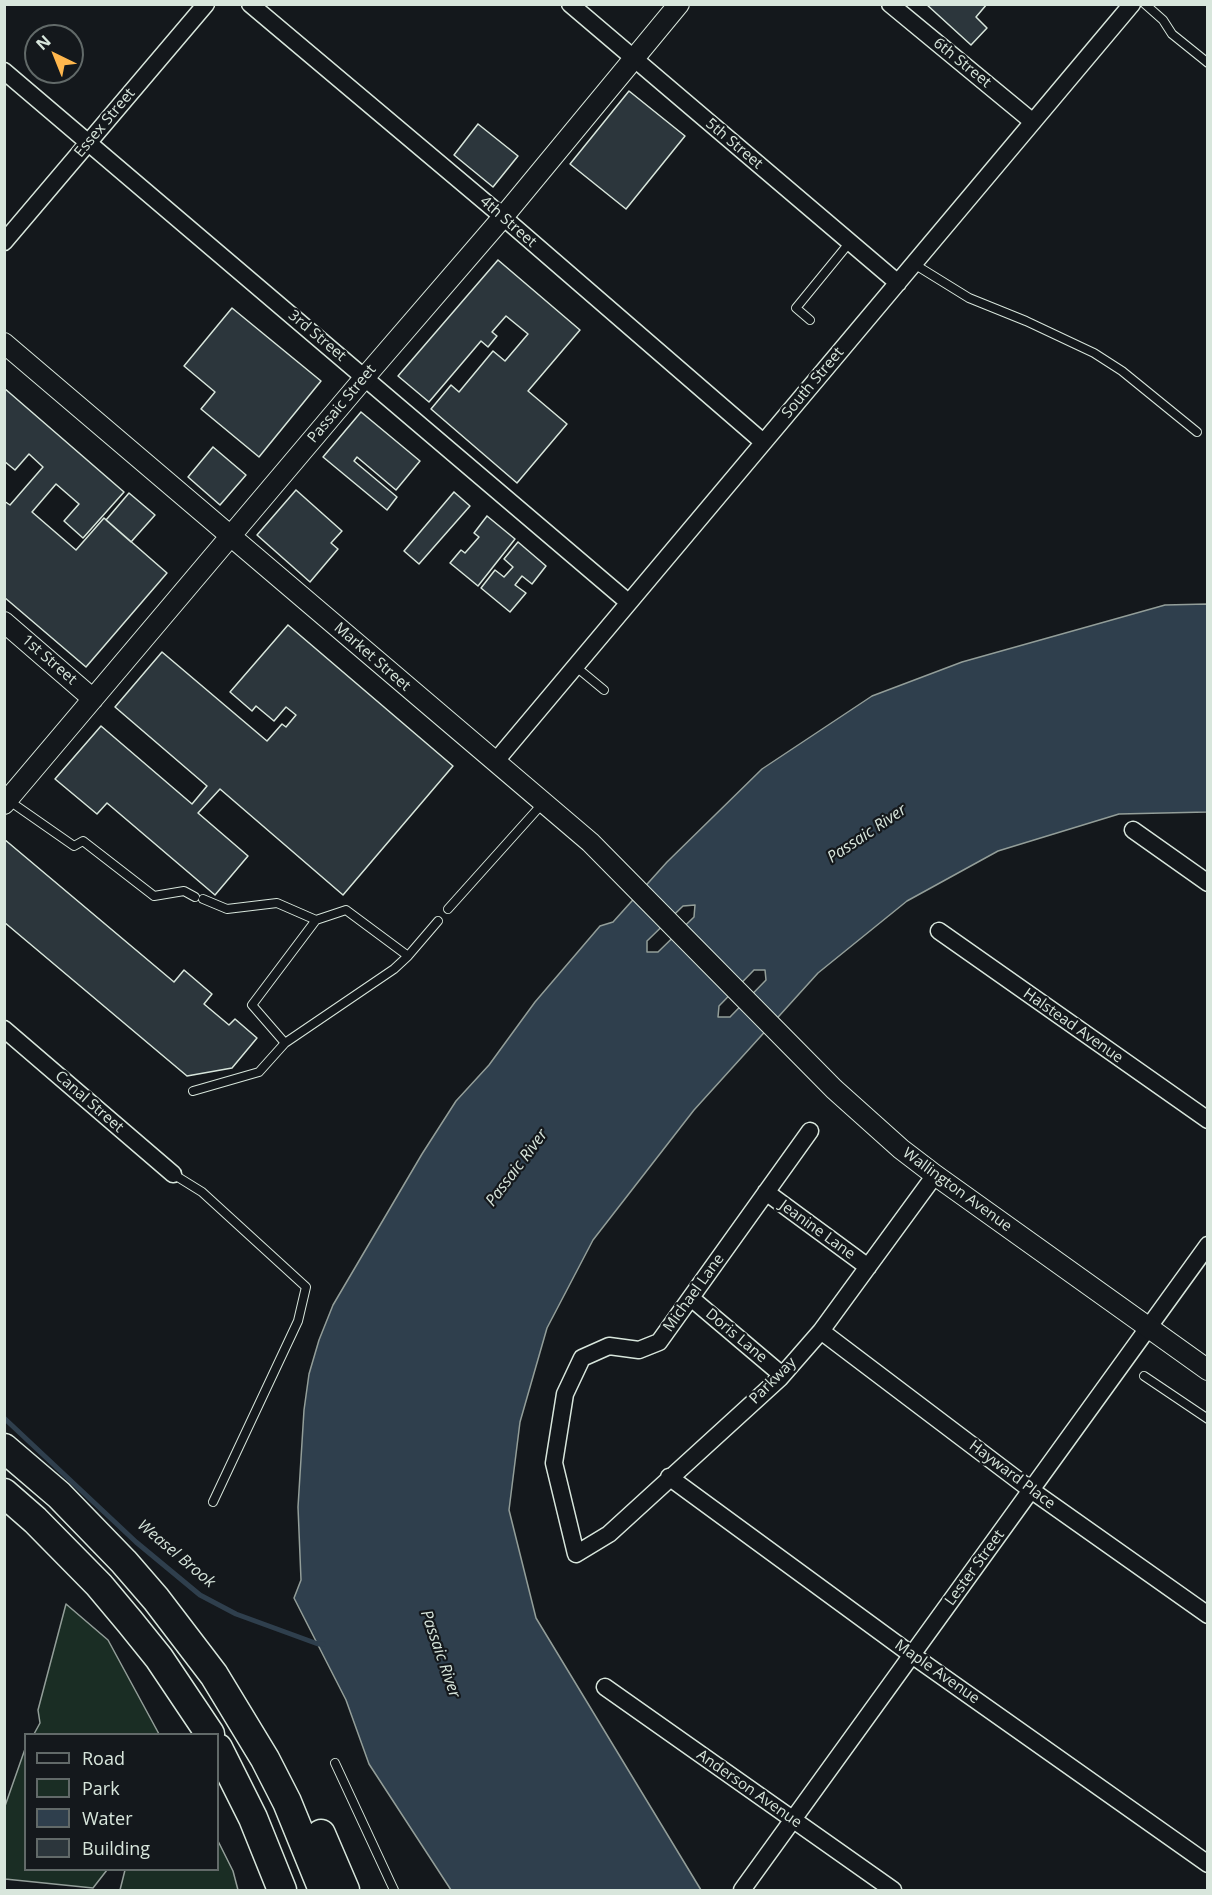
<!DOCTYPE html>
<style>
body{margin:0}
#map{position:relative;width:1212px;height:1895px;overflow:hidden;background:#14181c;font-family:"Open Sans",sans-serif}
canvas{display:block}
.frame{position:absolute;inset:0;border:6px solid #d8e6dc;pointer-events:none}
.legend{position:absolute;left:24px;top:1733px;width:195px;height:138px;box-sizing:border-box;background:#14181c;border:2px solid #626a69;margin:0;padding:8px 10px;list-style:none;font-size:18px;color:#d8e6dc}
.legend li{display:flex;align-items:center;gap:12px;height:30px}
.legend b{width:30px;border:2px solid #626a69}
.north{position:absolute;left:24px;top:24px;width:60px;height:60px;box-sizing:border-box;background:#14181c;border:2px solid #626a69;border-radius:50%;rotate:317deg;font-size:16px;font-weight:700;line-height:24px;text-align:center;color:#d8e6dc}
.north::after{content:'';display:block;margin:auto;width:21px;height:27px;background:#ffb74d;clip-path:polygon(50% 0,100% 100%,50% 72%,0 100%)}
</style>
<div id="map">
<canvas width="1212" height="1895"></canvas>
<div class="frame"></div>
<ul class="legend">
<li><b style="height:8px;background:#14181c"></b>Road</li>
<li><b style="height:16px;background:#1a2d24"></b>Park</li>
<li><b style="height:16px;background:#2f3f4d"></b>Water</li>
<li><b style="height:16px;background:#2c363c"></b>Building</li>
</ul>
<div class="north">N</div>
</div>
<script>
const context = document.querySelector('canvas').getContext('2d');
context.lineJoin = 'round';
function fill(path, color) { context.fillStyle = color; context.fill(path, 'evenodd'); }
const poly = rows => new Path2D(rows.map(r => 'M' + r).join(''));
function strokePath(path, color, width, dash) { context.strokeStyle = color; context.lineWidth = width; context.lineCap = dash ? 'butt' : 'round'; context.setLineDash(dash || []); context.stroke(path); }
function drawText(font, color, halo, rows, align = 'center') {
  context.font = font + ' "Open Sans",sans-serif'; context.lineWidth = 4.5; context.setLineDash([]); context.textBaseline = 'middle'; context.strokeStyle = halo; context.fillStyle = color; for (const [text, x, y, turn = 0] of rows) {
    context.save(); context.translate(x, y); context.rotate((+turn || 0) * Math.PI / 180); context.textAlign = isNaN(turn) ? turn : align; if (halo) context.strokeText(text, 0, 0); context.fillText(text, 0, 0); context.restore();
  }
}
const green = poly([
 [66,1604,108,1640,159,1734,34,1734,40,1723,38,1710,66,1604],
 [25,1749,26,1870,107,1870,93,1888,5,1879,5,1806,25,1749],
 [218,1841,233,1871,238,1890,120,1890,125,1870,218,1870,218,1841]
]);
fill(green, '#1a2d24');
strokePath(green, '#939e99', 1.5);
const water = poly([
 [1207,604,1207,812,1119,814,998,851,907,901,818,973,694,1110,593,1240,547,1328,520,1422,509,1510,536,1618,701,1890,451,1890,369,1764,346,1700,294,1598,301,1580,298,1507,304,1410,309,1374,319,1340,333,1305,422,1154,456,1101,489,1065,535,1002,600,926,613,922,667,862,762,769,872,696,962,662,1165,605,1207,604],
 [695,905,694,917,658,952,647,952,647,941,683,906,695,905],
 [754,970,765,970,766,980,730,1017,718,1017,719,1006,754,970]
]);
fill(water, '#2f3f4d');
strokePath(water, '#939e99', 1.5);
strokePath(poly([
 [4,1418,136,1542,200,1595,236,1614,318,1644,323,1644]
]), '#2f3f4d', 5);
const building = poly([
 [926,4,987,4,976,17,987,28,971,45,926,4],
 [629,91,685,136,626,209,570,164,629,91],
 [478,124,518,156,493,187,454,155,478,124],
 [498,260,580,330,528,391,567,424,517,483,431,409,451,385,459,392,493,351,505,361,528,334,506,316,492,332,497,336,488,347,481,341,429,402,398,376,498,260],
 [232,308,321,381,259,457,201,409,215,392,184,366,232,308],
 [4,388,124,492,83,538,64,521,79,504,56,484,32,512,76,550,104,518,167,573,86,667,4,597,4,501,10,505,43,467,29,454,15,470,4,461,4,388],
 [361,412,420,461,396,490,357,457,354,461,397,497,387,510,323,457,361,412],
 [213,447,246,475,220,505,188,477,213,447],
 [296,490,342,531,331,543,338,549,310,582,257,535,296,490],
 [454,492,470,506,419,564,404,551,454,492],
 [129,493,155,515,131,542,106,520,129,493],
 [487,516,515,539,478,586,450,563,461,550,465,553,479,537,474,533,487,516],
 [518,542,546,566,532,584,522,576,515,585,526,593,510,612,481,588,495,570,504,577,513,567,504,559,518,542],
 [288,625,453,766,343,895,220,789,198,813,248,856,215,895,107,803,97,814,55,779,101,726,192,804,207,786,115,707,162,652,267,741,282,724,286,727,296,715,286,707,274,721,256,706,252,711,230,692,288,625],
 [4,839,174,982,184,970,212,994,204,1004,229,1025,235,1019,257,1038,232,1068,187,1076,4,922,4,839]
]);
fill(building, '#2c363c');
strokePath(building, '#d8e6dc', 1.5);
const service = poly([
 [1145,4,1163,20,1172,34,1208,63],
 [914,264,969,298,1026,321,1094,353,1122,371,1197,432],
 [810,320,796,308,850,242],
 [575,666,604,690],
 [8,800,74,846,83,841,154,896,184,891,195,897],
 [203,899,227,909,277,903,316,920],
 [448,909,543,803],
 [285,1043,394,969,408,956],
 [193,1091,259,1072,285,1043,252,1005,316,920,346,910,408,956,438,921],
 [173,1174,202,1192,306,1287,298,1321,213,1502],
 [1144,1376,1208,1419],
 [335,1763,394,1890]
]);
const minor = poly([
 [250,4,503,217,763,442],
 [570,4,898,283],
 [890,4,1033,122],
 [4,71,628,602],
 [4,242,206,4],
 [495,762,1132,4],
 [1133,830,1208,883],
 [939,931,1208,1120],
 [4,1029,173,1174],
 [810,1131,659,1342,639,1350,609,1346,582,1358,565,1394,554,1463,576,1554,609,1534,780,1378,821,1331,935,1175],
 [766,1192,868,1267],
 [691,1298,782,1375],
 [821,1331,1031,1490,1208,1615],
 [669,1477,912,1655,1208,1864],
 [605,1687,893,1890],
 [742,1890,1208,1245]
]);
const tertiary = poly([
 [4,343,590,842,834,1089,901,1149,935,1175,1208,1370],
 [4,622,93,699],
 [4,804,365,377,503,217,679,4]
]);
const motorway = poly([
 [4,1448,59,1495,124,1562,156,1599,214,1675,265,1759,287,1802,323,1890],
 [4,1493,35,1520,99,1585,130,1622,159,1658,210,1734],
 [218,1748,253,1818,282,1890],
 [321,1834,345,1890]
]);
strokePath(service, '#d8e6dc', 10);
strokePath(minor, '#d8e6dc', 19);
strokePath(tertiary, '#d8e6dc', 22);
strokePath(motorway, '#d8e6dc', 31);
strokePath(service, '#14181c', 8);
strokePath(minor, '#14181c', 16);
strokePath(tertiary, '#14181c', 20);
strokePath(motorway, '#14181c', 28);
drawText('15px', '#d8e6dc', '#14181c', [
 ["6th Street",962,63,39],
 ["Essex Street",105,123,-50],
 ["5th Street",734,144,40],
 ["4th Street",508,222,41],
 ["3rd Street",317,336,40],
 ["South Street",813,383,-50],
 ["Passaic Street",342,404,-50],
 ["Market Street",372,657,41],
 ["1st Street",49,660,41],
 ["Halstead Avenue",1073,1026,35],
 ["Canal Street",89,1102,41],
 ["Wallington Avenue",957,1190,36],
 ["Jeanine Lane",817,1230,36],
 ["Michael Lane",694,1293,-54],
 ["Doris Lane",736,1336,40],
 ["Parkway",773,1381,-45],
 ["Hayward Place",1012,1475,37],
 ["Lester Street",975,1568,-54],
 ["Maple Avenue",937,1672,35],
 ["Anderson Avenue",749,1789,35]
]);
drawText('italic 16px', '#d8e6dc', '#14181c', [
 ["Passaic River",867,834,-34],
 ["Passaic River",517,1168,-53],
 ["Weasel Brook",176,1554,40],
 ["Passaic River",440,1654,71]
]);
</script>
